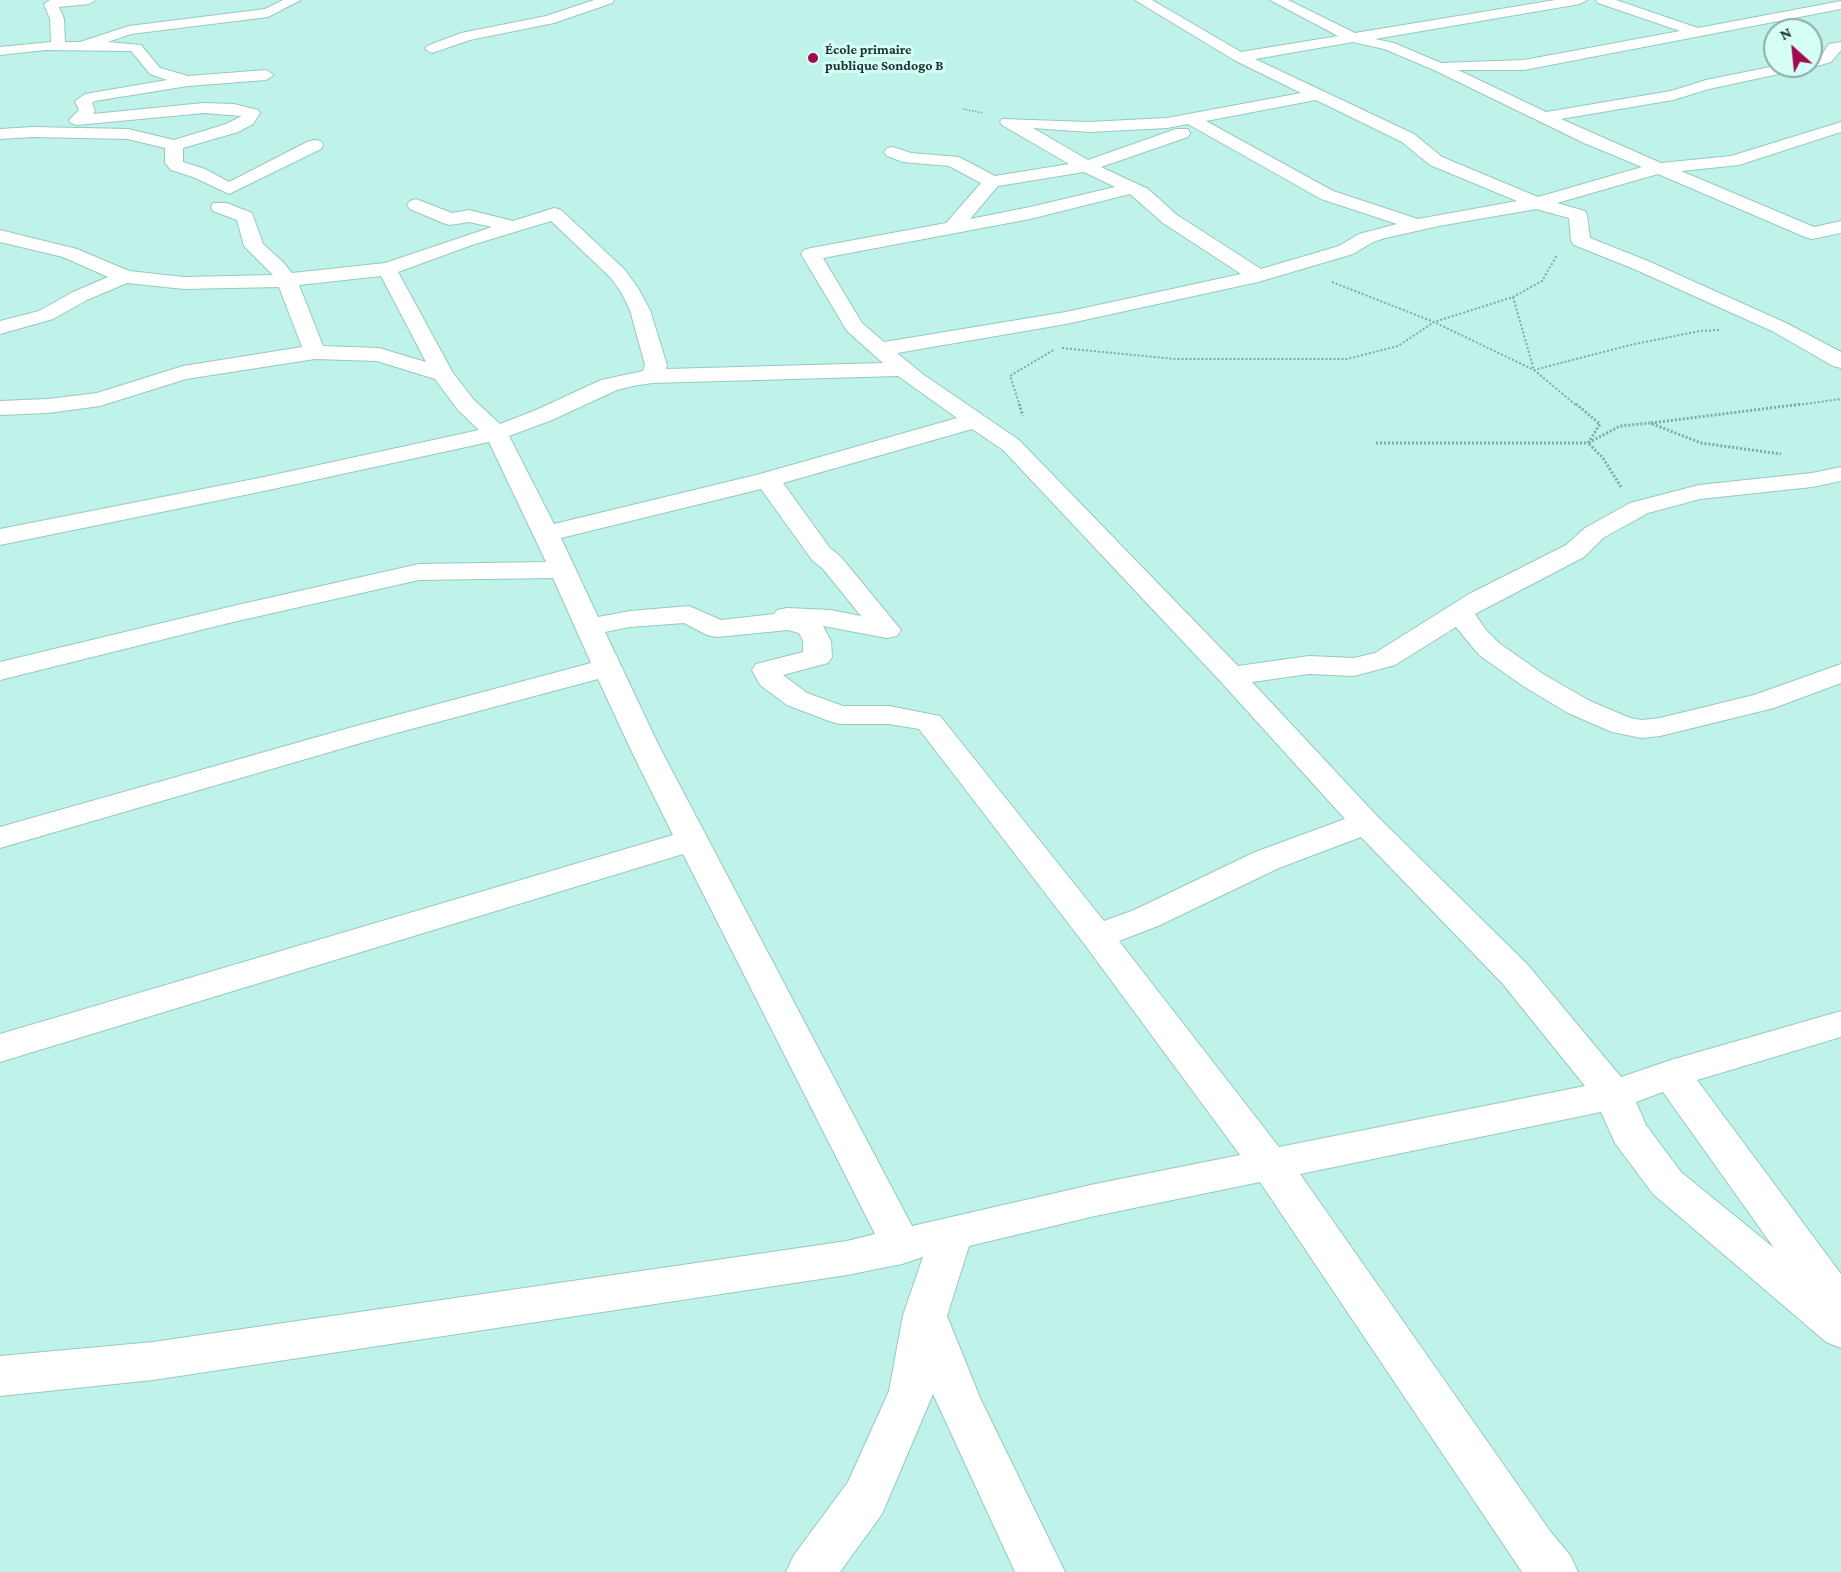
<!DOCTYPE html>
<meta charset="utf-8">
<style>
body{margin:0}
#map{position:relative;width:1841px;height:1572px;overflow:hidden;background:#bff3e9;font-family:"Crimson Pro",serif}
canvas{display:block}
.north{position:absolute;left:1763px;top:18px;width:60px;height:60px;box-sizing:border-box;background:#d4fef6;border:2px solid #8aaca5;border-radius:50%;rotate:333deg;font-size:16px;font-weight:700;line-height:24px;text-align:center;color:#1b302c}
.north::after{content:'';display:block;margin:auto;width:21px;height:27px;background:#a00b50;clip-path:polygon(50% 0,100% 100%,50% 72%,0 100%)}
</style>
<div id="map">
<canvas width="1841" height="1572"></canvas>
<div class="north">N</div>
</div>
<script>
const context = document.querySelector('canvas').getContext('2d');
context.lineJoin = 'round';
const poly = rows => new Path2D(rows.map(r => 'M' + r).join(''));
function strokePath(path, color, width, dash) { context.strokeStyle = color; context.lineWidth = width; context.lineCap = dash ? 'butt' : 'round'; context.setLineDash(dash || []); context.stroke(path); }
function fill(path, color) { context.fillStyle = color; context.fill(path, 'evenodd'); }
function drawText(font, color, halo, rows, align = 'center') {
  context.font = font + ' "Crimson Pro",serif'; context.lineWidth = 6; context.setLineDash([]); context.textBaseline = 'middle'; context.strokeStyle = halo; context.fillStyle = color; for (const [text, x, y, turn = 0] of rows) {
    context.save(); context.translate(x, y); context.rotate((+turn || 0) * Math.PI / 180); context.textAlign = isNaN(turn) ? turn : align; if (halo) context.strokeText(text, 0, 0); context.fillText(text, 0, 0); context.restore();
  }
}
const street = poly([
 [50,0,96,0,89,4,59,7,64,19,65,42,80,42,129,26,265,9,283,0,301,0,268,17,131,34,108,42,141,45,160,68,188,76,266,70,274,75,266,80,188,86,95,101,92,103,95,111,93,114,204,103,234,104,258,110,260,113,253,124,238,132,183,148,183,162,205,169,229,182,309,141,315,140,321,141,323,145,321,149,229,194,193,177,171,170,165,163,165,148,128,139,33,137,0,139,0,129,33,127,128,129,174,140,226,124,242,116,204,113,77,125,71,123,69,120,79,110,75,101,85,94,167,80,150,74,131,51,45,50,0,55,0,47,51,42,50,19,44,4,50,0],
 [594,0,614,0,612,3,554,23,470,40,432,53,425,49,427,46,461,33,546,16,594,0],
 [1135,0,1152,0,1241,52,1338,36,1270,0,1288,0,1355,33,1555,0,1587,0,1580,4,1375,39,1394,43,1441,63,1524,60,1680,31,1598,3,1596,0,1616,0,1698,28,1841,1,1841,9,1524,70,1458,70,1546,112,1671,91,1706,80,1775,66,1805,66,1802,69,1709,89,1673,100,1561,119,1661,163,1731,156,1841,122,1841,132,1739,165,1681,171,1814,227,1841,221,1841,233,1812,239,1805,237,1658,174,1557,203,1585,211,1587,215,1590,238,1648,261,1786,323,1841,352,1841,368,1833,366,1772,331,1634,269,1574,245,1571,241,1569,218,1536,209,1439,226,1385,238,1373,242,1353,254,1258,282,1066,324,897,353,924,375,1019,440,1238,666,1309,656,1354,658,1375,653,1469,594,1566,545,1585,528,1630,503,1699,485,1812,473,1841,467,1841,481,1812,487,1700,499,1648,513,1603,538,1584,557,1475,614,1486,630,1499,643,1543,674,1590,701,1630,718,1642,720,1660,718,1754,695,1841,664,1841,683,1774,708,1660,736,1642,738,1612,732,1568,713,1523,686,1479,655,1456,627,1395,665,1354,676,1309,674,1252,682,1377,816,1528,965,1621,1077,1671,1060,1841,1011,1841,1037,1697,1080,1841,1274,1841,1348,1826,1342,1653,1194,1615,1143,1601,1112,1300,1174,1550,1531,1570,1555,1578,1572,1522,1572,1260,1182,1095,1216,969,1246,947,1316,981,1400,1065,1572,1015,1572,933,1394,882,1514,840,1572,786,1572,794,1555,848,1482,889,1391,903,1315,923,1257,902,1264,847,1275,153,1380,0,1396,0,1356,153,1342,847,1241,875,1234,683,854,0,1062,0,1034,673,835,630,748,598,679,378,738,0,848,0,827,356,726,591,663,553,578,419,580,233,622,0,680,0,662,233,606,419,564,546,562,489,442,264,491,0,545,0,529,264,477,479,430,458,410,435,379,377,361,315,359,186,379,100,406,48,413,0,415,0,401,48,399,97,393,183,366,302,347,279,287,184,289,127,283,87,300,53,319,0,334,0,321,39,311,73,292,108,277,63,257,0,242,0,230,77,249,129,271,184,277,273,275,244,246,237,220,213,211,211,207,213,203,227,203,252,213,263,244,283,262,292,273,385,263,492,227,469,222,450,225,443,223,410,209,407,205,410,201,416,199,452,213,469,210,513,221,554,208,561,210,625,270,638,288,650,310,667,365,666,369,883,363,847,331,801,254,804,250,811,248,946,223,981,183,949,166,903,162,887,156,884,152,887,148,893,147,911,153,959,157,995,176,1069,164,1002,125,1000,122,1002,119,1089,122,1167,118,1301,93,1234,60,1135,0],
 [1353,42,1384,49,1434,70,1584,143,1642,167,1538,197,1442,157,1414,134,1255,59,1353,42],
 [1316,100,1402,142,1430,165,1517,201,1418,219,1333,191,1206,121,1316,100],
 [1188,124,1321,199,1397,224,1359,234,1339,246,1261,269,1177,215,1148,189,1101,167,1188,137,1190,133,1188,129,1176,129,1088,160,1033,128,1089,132,1167,128,1188,124],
 [1084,172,1115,187,1030,207,970,219,998,186,1084,172],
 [1130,194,1163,223,1241,274,1066,312,884,342,862,323,823,258,1030,219,1130,194],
 [551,221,611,278,621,292,630,310,645,365,643,371,601,380,536,410,500,424,474,400,453,373,398,272,472,245,551,221],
 [381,276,426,362,379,348,323,346,299,285,381,276],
 [898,376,957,418,760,474,554,524,509,436,552,420,617,390,633,386,652,383,898,376],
 [972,429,1003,450,1221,682,1345,819,1255,852,1134,910,1104,921,940,716,889,706,843,706,807,693,783,675,828,663,832,657,831,641,823,626,887,638,897,636,901,630,841,557,830,548,783,483,972,429],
 [761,489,812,560,823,569,861,616,830,610,787,608,777,610,774,614,721,620,689,606,630,611,598,617,561,538,761,489],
 [684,623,707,635,717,637,788,630,799,633,803,641,803,652,756,664,752,670,760,685,787,705,829,721,840,724,889,724,919,729,1085,945,1240,1155,1095,1184,912,1226,660,748,605,632,630,627,684,623],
 [1361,837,1502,983,1585,1086,1279,1147,1119,941,1158,926,1279,868,1361,837],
 [1663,1092,1774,1248,1681,1172,1646,1125,1636,1102,1663,1092],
 [1841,42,1841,50,1831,62,1811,68,1806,66,1811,66,1811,58,1821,56,1829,44,1841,42]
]);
strokePath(street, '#96c9bf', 2);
strokePath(poly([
 [963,109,983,113]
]), '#81aaa2', 1.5, [1.5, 1.5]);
strokePath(poly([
 [1332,282,1434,322,1534,370,1630,345,1700,331,1719,330],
 [1513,297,1534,370,1577,406],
 [1062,348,1175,359,1347,359,1398,346,1434,322,1513,297,1542,281,1557,255],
 [1020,406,1010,376,1055,349],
 [1790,406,1841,399]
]), '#81aaa2', 2, [2, 2]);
strokePath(poly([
 [1019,404,1023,416],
 [1651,423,1801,404],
 [1376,443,1588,443,1600,424,1576,404],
 [1621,487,1603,458,1588,443,1620,426,1650,423,1701,443,1781,454]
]), '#81aaa2', 3, [2, 2]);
fill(street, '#fff');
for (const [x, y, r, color] of [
 [813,58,6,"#a00b50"]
]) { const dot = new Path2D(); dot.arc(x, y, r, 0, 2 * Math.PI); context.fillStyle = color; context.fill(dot); strokePath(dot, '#d4fef6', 2); }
drawText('bold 14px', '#1b302c', '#d4fef6', [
 ["École primaire",825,50],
 ["publique Sondogo B",825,66]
], 'left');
</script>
